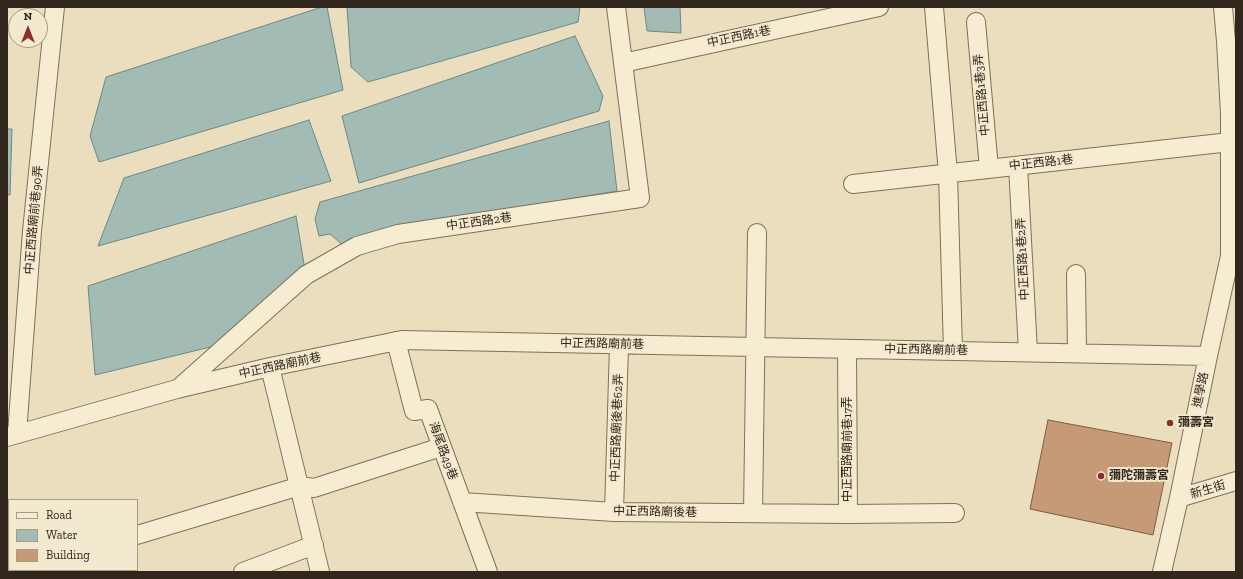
<!DOCTYPE html>
<meta charset="utf-8">
<style>
body{margin:0}
#map{position:relative;width:1243px;height:579px;overflow:hidden;background:#eadebf;font-family:"Zilla Slab",serif}
canvas{display:block}
.frame{position:absolute;inset:0;border:8px solid #32271c;pointer-events:none}
.legend{position:absolute;left:8px;top:499px;width:130px;height:72px;box-sizing:border-box;background:#f2e9ce;border:1px solid #a59b87;margin:0;padding:5px 7px;list-style:none;font-size:12px;color:#32271c}
.legend li{display:flex;align-items:center;gap:8px;height:20px}
.legend b{width:20px;border:1px solid #a59b87}
.north{position:absolute;left:8px;top:8px;width:40px;height:40px;box-sizing:border-box;background:#f2e9ce;border:1px solid #a59b87;border-radius:50%;rotate:0deg;font-size:11px;font-weight:700;line-height:16px;text-align:center;color:#32271c}
.north::after{content:'';display:block;margin:auto;width:14px;height:18px;background:#8c2e2d;clip-path:polygon(50% 0,100% 100%,50% 72%,0 100%)}
</style>
<div id="map">
<canvas width="1243" height="579"></canvas>
<div class="frame"></div>
<ul class="legend">
<li><b style="height:5px;background:#f6ecd1"></b>Road</li>
<li><b style="height:11px;background:#a2bcb5"></b>Water</li>
<li><b style="height:11px;background:#c69a77"></b>Building</li>
</ul>
<div class="north">N</div>
</div>
<script>
const context = document.querySelector('canvas').getContext('2d');
context.lineJoin = 'round';
function fill(path, color) { context.fillStyle = color; context.fill(path, 'evenodd'); }
const poly = rows => new Path2D(rows.map(r => 'M' + r).join(''));
function strokePath(path, color, width, dash) { context.strokeStyle = color; context.lineWidth = width; context.lineCap = dash ? 'butt' : 'round'; context.setLineDash(dash || []); context.stroke(path); }
function drawText(font, color, halo, rows, align = 'center') {
  context.font = font + ' "Zilla Slab","Noto Sans TC",serif'; context.lineWidth = 4; context.setLineDash([]); context.textBaseline = 'middle'; context.strokeStyle = halo; context.fillStyle = color; for (const [text, x, y, turn = 0] of rows) {
    context.save(); context.translate(x, y); context.rotate((+turn || 0) * Math.PI / 180); context.textAlign = isNaN(turn) ? turn : align; if (halo) context.strokeText(text, 0, 0); context.fillText(text, 0, 0); context.restore();
  }
}
const water = poly([
 [322,7,327,7,343,90,99,162,90,136,106,77,322,7],
 [347,7,580,7,578,22,368,82,351,67,347,7],
 [644,7,680,7,681,33,647,31,644,7],
 [575,36,603,96,599,111,359,183,342,116,575,36],
 [309,120,331,181,98,246,124,178,309,120],
 [609,121,617,191,421,224,346,248,330,234,319,236,315,219,320,202,609,121],
 [7,129,12,129,10,195,7,195,7,129],
 [296,216,305,270,231,342,95,375,88,286,296,216]
]);
fill(water, '#a2bcb5');
strokePath(water, '#6a8982', 1);
const building = poly([
 [1048,420,1172,443,1153,535,1030,509,1048,420]
]);
fill(building, '#c69a77');
strokePath(building, '#7f5b40', 1);
const minor = poly([
 [934,7,948,174,953,351],
 [976,22,989,169],
 [623,63,879,7],
 [1018,166,1028,352],
 [853,184,1230,142],
 [1076,274,1077,353],
 [396,341,414,411,428,409,488,572],
 [847,349,848,514,955,513],
 [270,367,320,572],
 [179,388,306,275,357,246,398,234,640,198,616,7],
 [17,434,32,231,55,7],
 [7,437,177,389,270,367,402,340,1208,356],
 [1179,498,1236,481],
 [462,502,614,512,848,514],
 [614,512,619,345],
 [753,513,757,233],
 [137,535,300,486,314,488,441,447],
 [13,572,19,570],
 [243,572,314,545],
 [1162,572,1179,498,1208,356,1230,256,1230,114,1226,41,1223,7]
]);
strokePath(minor, '#816f58', 20);
strokePath(minor, '#f6ecd1', 18);
for (const [x, y, r, color] of [
 [1170,423,4,"#8c2e2d"],
 [1101,476,4,"#8c2e2d"]
]) { const dot = new Path2D(); dot.arc(x, y, r, 0, 2 * Math.PI); context.fillStyle = color; context.fill(dot); strokePath(dot, '#f2e9ce', 1.5); }
drawText('12px', '#32271c', '#f2e9ce', [
 ["中正西路1巷",739,37,-12],
 ["中正西路1巷3弄",982,95,-95],
 ["中正西路1巷",1041,163,-6],
 ["中正西路廟前巷90弄",34,220,-85],
 ["中正西路2巷",479,222,-8],
 ["中正西路1巷2弄",1023,259,-93],
 ["中正西路廟前巷",602,344,1],
 ["中正西路廟前巷",926,350,1],
 ["中正西路廟前巷",280,366,-12],
 ["進學路",1201,390,-78],
 ["中正西路廟後巷62弄",617,428,-88],
 ["中正西路廟前巷17弄",848,449,-90],
 ["海尾路49巷",443,451,70],
 ["新生街",1208,490,-17],
 ["中正西路廟後巷",655,512,1]
]);
drawText('bold 12px', '#32271c', '#f2e9ce', [
 ["彌壽宮",1178,423],
 ["彌陀彌壽宮",1109,476]
], 'left');
</script>
